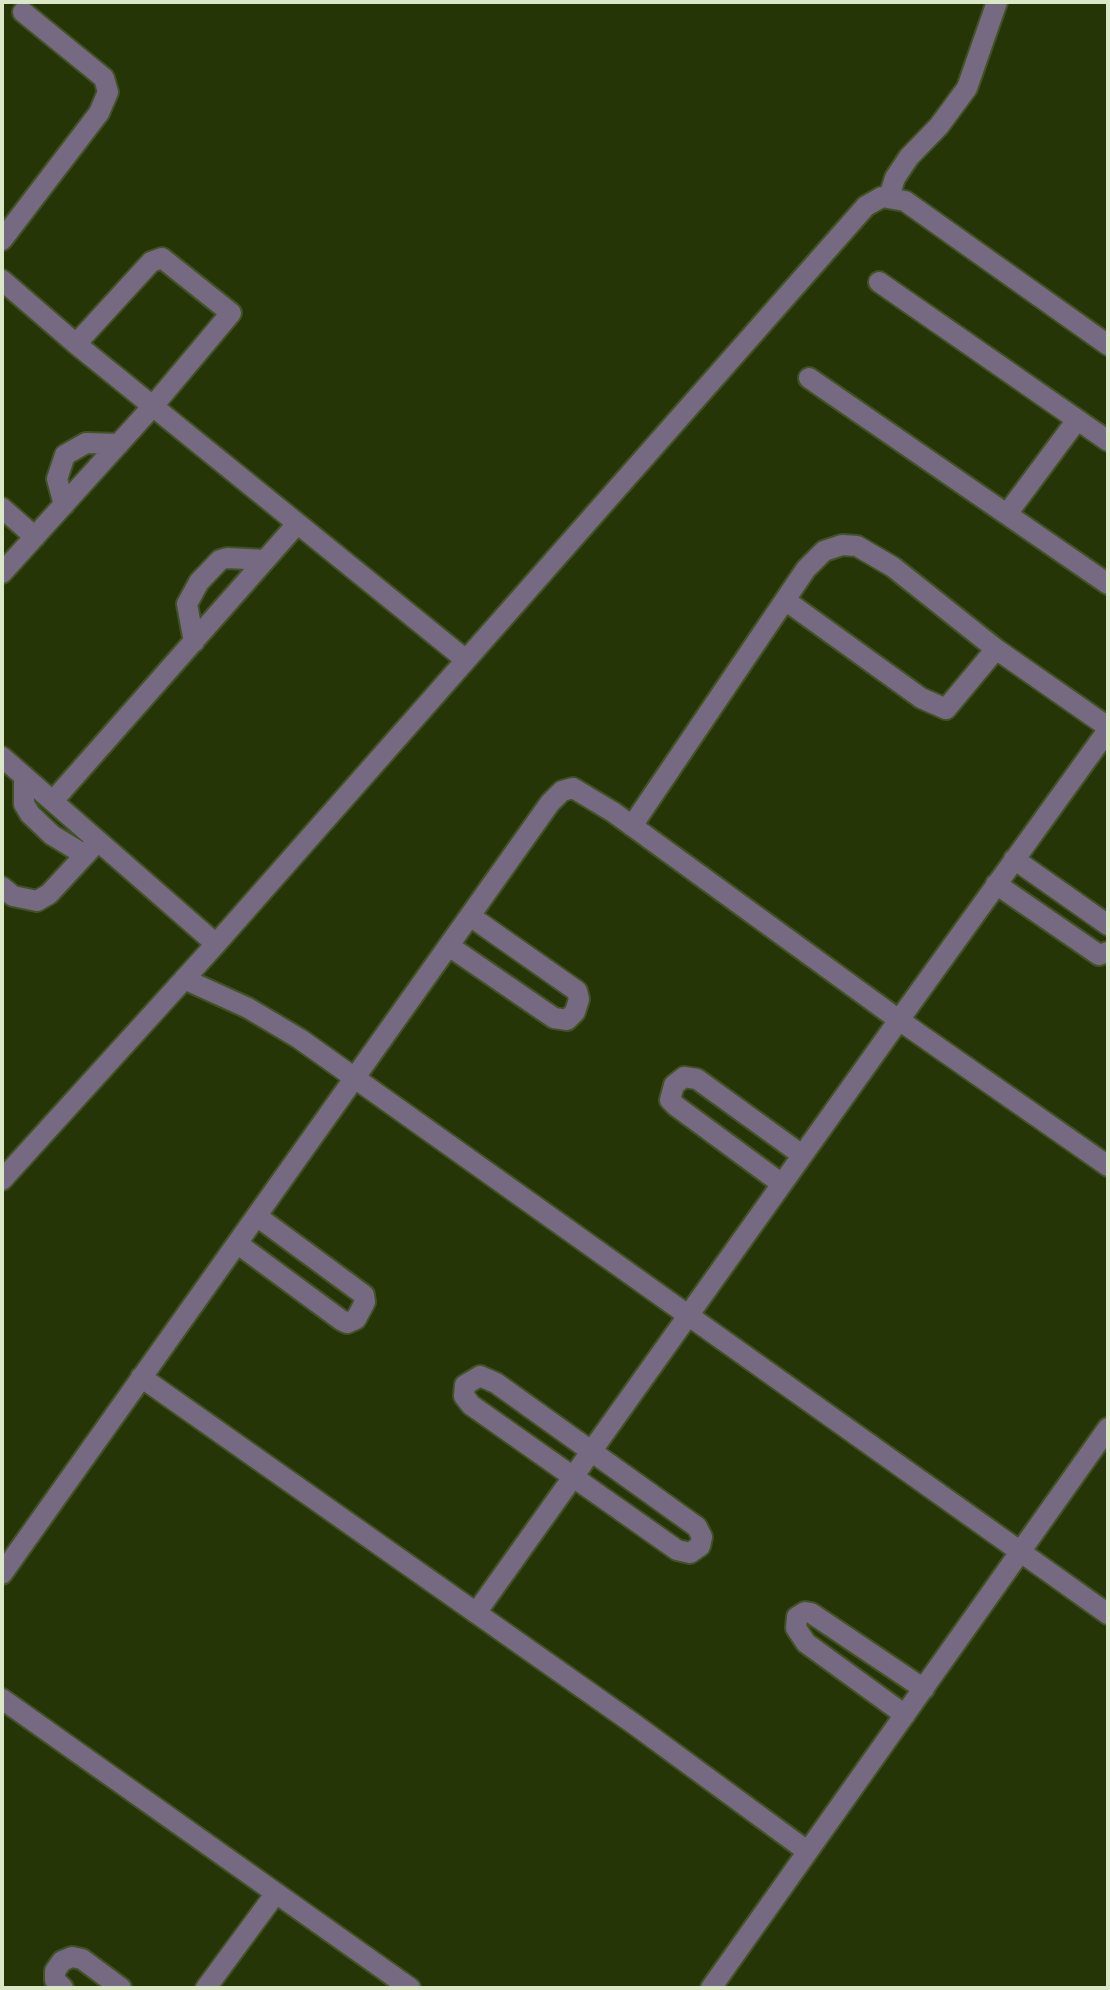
<!DOCTYPE html>
<style>
body{margin:0}
#map{position:relative;width:1110px;height:1990px;overflow:hidden;background:#263506;font-family:Figtree,sans-serif}
canvas{display:block}
.frame{position:absolute;inset:0;border:4px solid #dae8c8;pointer-events:none}
</style>
<div id="map">
<canvas width="1110" height="1990"></canvas>
<div class="frame"></div>
</div>
<script>
const context = document.querySelector('canvas').getContext('2d');
context.lineJoin = 'round';
const poly = rows => new Path2D(rows.map(r => 'M' + r).join(''));
function strokePath(path, color, width, dash) { context.strokeStyle = color; context.lineWidth = width; context.lineCap = dash ? 'butt' : 'round'; context.setLineDash(dash || []); context.stroke(path); }
const minor = poly([
 [889,197,895,178,909,157,939,126,967,88,997,2],
 [2,240,99,113,108,92,104,78,23,12],
 [2,280,76,344,466,660],
 [879,282,1108,441],
 [809,378,1108,584],
 [64,505,57,479,65,455,86,443,119,444],
 [2,508,35,537],
 [1007,514,1077,420],
 [2,573,153,406,231,313,162,258,151,262,76,344],
 [785,600,921,698,946,709,996,649],
 [194,642,187,604,199,582,220,560,227,558,265,560],
 [1108,730,899,1020,1108,1166],
 [2,757,216,944],
 [24,776,24,804,30,814,52,835,85,855],
 [53,801,297,524],
 [632,826,806,569,824,551,842,545,857,546,893,567,996,649,1108,727],
 [1014,859,1108,925],
 [996,884,1099,955,1108,952],
 [2,887,13,896,37,901,49,894,98,841],
 [449,946,554,1018,567,1020,575,1012,579,999,577,991,470,916],
 [184,979,248,1008,300,1039,1108,1614],
 [2,1180,216,944,866,206,882,197,905,201,1108,345],
 [782,1184,676,1106,670,1100,674,1085,684,1077,697,1079,802,1155],
 [238,1244,341,1320,347,1323,356,1319,365,1302,364,1295,258,1217],
 [480,1376,496,1383,697,1527,702,1537,700,1546,690,1553,677,1550,471,1405,464,1396,465,1385,480,1376],
 [141,1377,634,1724,807,1851],
 [2,1574,550,803,562,791,573,788,613,812,899,1020,476,1613],
 [2,1699,410,1988],
 [905,1715,806,1643,796,1628,797,1617,805,1612,811,1613,924,1689],
 [63,1988,55,1980,55,1971,62,1961,72,1957,82,1959,121,1988],
 [206,1988,276,1893],
 [711,1988,1108,1428]
]);
strokePath(minor, '#435225', 24);
strokePath(minor, '#756a81', 20);
</script>
